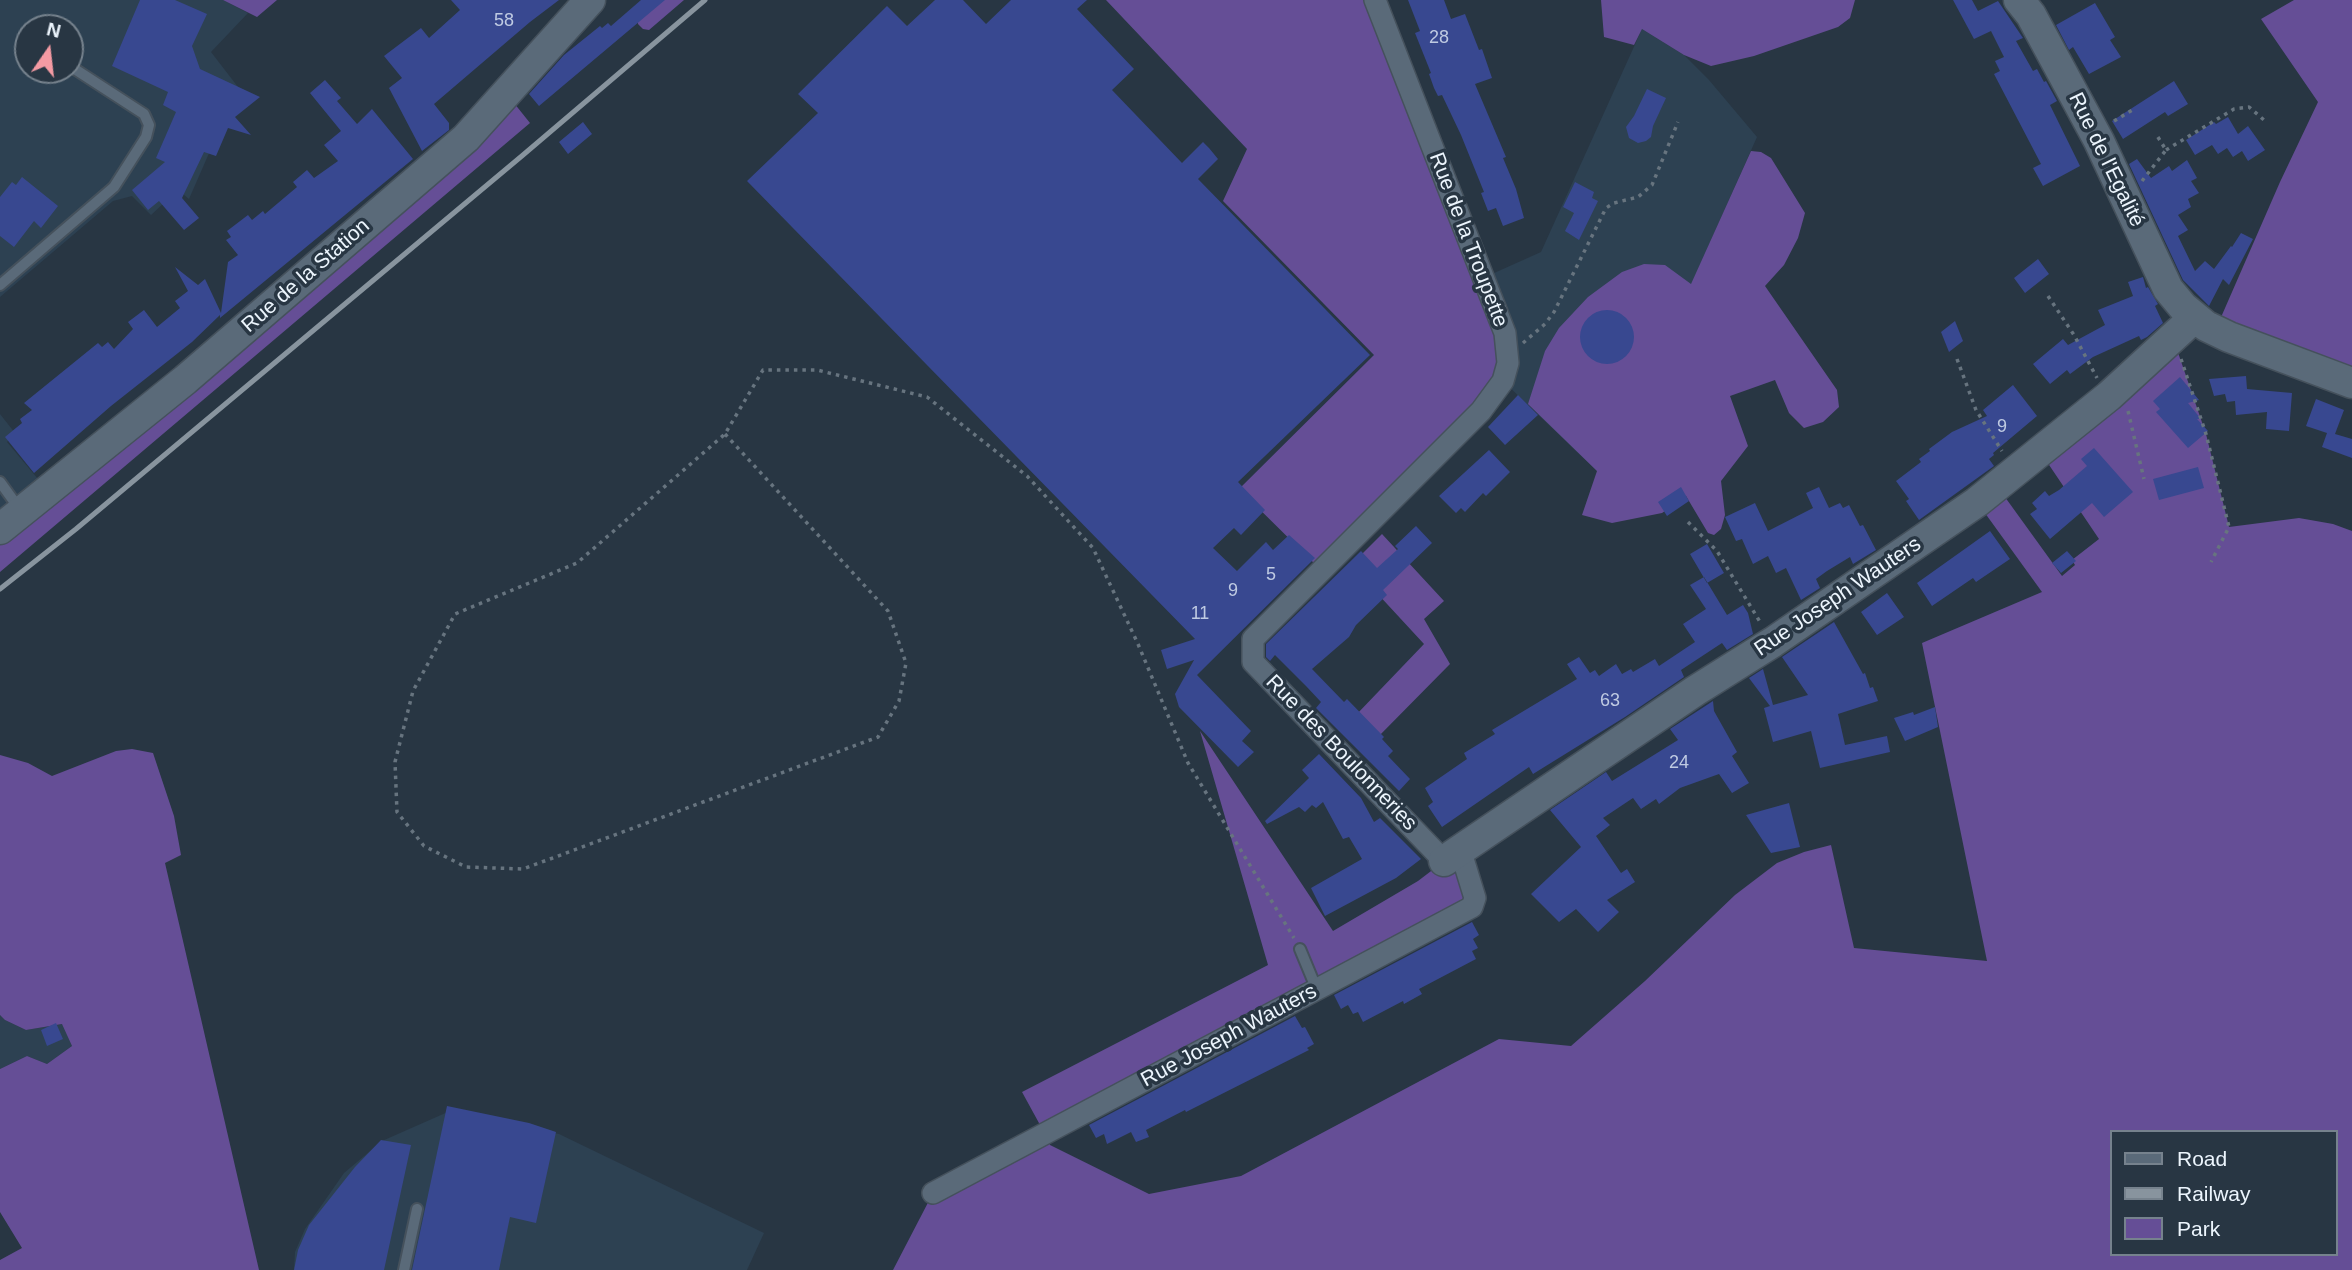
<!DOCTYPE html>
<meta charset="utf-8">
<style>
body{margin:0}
#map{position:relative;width:2352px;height:1270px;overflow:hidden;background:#283643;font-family:Helvetica,sans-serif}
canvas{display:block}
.legend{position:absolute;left:2110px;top:1130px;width:228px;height:126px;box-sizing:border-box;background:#283643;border:2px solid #76828d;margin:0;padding:9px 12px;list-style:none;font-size:21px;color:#ecf5fd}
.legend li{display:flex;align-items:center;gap:14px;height:35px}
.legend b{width:35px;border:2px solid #76828d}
.north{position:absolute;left:14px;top:14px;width:70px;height:70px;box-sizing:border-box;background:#283643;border:2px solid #76828d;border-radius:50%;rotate:14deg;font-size:19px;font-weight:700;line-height:28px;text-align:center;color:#ecf5fd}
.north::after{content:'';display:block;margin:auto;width:24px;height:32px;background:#f49aa3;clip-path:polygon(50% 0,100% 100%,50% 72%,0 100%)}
</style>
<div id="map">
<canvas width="2352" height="1270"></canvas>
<ul class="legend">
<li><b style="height:9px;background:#5a6a79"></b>Road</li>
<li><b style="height:9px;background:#88949e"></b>Railway</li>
<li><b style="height:19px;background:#654e96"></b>Park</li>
</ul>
<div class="north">N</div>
</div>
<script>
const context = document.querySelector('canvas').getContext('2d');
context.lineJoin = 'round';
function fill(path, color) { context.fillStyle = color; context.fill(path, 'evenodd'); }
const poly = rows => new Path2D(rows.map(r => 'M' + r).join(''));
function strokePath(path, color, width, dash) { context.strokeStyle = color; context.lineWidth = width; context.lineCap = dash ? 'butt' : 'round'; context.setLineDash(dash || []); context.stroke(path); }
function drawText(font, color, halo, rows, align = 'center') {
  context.font = font + ' Helvetica,sans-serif'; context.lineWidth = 7; context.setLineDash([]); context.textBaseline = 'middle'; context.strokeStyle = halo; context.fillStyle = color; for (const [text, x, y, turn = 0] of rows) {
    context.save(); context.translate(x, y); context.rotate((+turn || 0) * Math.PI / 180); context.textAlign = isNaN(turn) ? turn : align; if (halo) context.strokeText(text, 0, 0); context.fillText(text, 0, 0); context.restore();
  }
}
fill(poly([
 [0,0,223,0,248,13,211,52,238,87,189,199,178,190,151,215,132,196,113,201,0,297],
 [28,28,70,28,70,70,28,70],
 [1642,29,1684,55,1709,80,1757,137,1691,285,1597,471,1503,381,1483,278,1541,252],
 [0,414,15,433,7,442,48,491,0,518],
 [0,1015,5,1020,26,1030,63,1024,72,1046,47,1064,27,1056,0,1069],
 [450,1111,559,1134,764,1233,747,1270,294,1270,295,1252,305,1229,344,1173,382,1141]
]), '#2d4152');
fill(poly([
 [223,0,277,0,257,17],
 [643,0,684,0,649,30,643,29,638,24,637,15],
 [1106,0,1375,0,1505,333,1503,381,1321,570,1239,489,1374,355,1223,201,1247,149],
 [1601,0,1855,0,1850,18,1838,27,1754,56,1711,66,1684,55,1642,29,1634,45,1604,37],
 [2294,0,2352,0,2352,383,2215,331,2280,182,2318,102,2261,19],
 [514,103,530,123,0,572,0,529],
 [1751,151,1761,152,1771,158,1805,213,1798,238,1784,265,1765,286,1837,390,1839,407,1823,422,1804,428,1789,413,1775,380,1730,396,1748,446,1721,481,1725,515,1721,529,1714,535,1708,533,1686,496,1662,513,1612,523,1582,515,1597,471,1528,404,1545,351,1559,328,1588,297,1622,272,1644,264,1665,265,1691,284],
 [2173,338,2206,434,2229,527,2299,518,2333,524,2352,531,2352,1270,893,1270,933,1193,1045,1134,1022,1092,1268,965,1200,731,1333,931,1418,881,1460,849,1475,898,1046,1134,1050,1145,1149,1194,1241,1176,1499,1039,1571,1046,1645,981,1735,895,1777,863,1804,852,1831,845,1854,948,1987,961,1922,643,2042,592,1977,502,1997,486,2062,576,2075,565,2072,560,2099,539,2041,453],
 [2112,1132,2336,1132,2336,1254,2112,1254],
 [1382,534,1444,601,1424,619,1450,664,1378,737,1356,715,1424,644,1351,565],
 [132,749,153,753,174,816,181,855,165,863,259,1270,0,1270,0,1260,22,1248,0,1212,0,1069,27,1056,47,1064,72,1046,62,1024,26,1030,5,1020,0,1015,0,755,28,763,52,776,116,751]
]), '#654e96');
fill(poly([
 [140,0,175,0,207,14,192,46,200,69,260,97,235,117,251,135,228,128,216,156,204,152,182,198,199,218,184,230,159,201,148,210,132,190,165,162,156,158,176,112,163,105,168,92,112,66],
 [451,0,559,0,530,22,434,104,449,123,449,130,422,151,389,88,402,78,384,56,421,28,429,38,460,10],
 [641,0,665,0,539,106,529,94,564,55,600,26,602,28,608,23,611,26],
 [935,0,963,0,986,24,1011,0,1087,0,1077,9,1134,69,1112,90,1182,163,1203,142,1209,148,1218,159,1198,179,1370,355,1238,482,1265,510,1241,535,1234,528,1213,548,1237,571,1266,542,1273,550,1289,535,1315,558,1197,675,1251,731,1242,741,1254,752,1238,767,1179,707,1175,694,1194,660,1167,669,1161,650,1195,639,747,181,818,113,798,94,887,6,907,26],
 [1408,0,1444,0,1451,19,1465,14,1479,50,1482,49,1492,78,1475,84,1506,157,1503,158,1516,189,1524,218,1503,226,1496,208,1488,211,1481,193,1484,192,1461,135,1442,95,1438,96,1434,88,1429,74,1431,73,1415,33,1420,31],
 [1953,0,1972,0,1978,11,1998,1,2023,38,2016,41,2033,71,2037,69,2044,82,2046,81,2057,101,2050,105,2080,166,2043,186,2033,168,2041,164,1994,74,2000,71,1995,61,2004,57,1991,31,1974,39],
 [2095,3,2115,37,2110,40,2121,57,2089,74,2073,47,2069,50,2056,25],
 [325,80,341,98,337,101,357,124,372,109,413,159,220,318,220,315,192,342,111,406,34,473,5,437,22,423,20,419,32,410,24,403,98,343,102,347,108,342,114,349,133,329,128,322,144,310,157,327,180,308,175,301,188,291,175,267,198,285,205,279,221,313,228,262,238,255,226,240,231,237,227,231,248,215,252,220,263,211,265,214,297,187,293,182,307,170,314,178,338,161,324,145,341,131,310,93],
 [2174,81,2188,104,2168,116,2165,112,2123,139,2112,121],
 [1647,89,1666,98,1653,126,1651,137,1646,141,1638,143,1629,138,1626,127,1634,116],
 [2228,117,2238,134,2248,126,2265,150,2248,161,2242,151,2233,157,2227,148,2218,154,2212,145,2195,155,2186,140,2214,122,2216,124],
 [583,122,592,134,568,154,559,142],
 [2137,159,2151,178,2169,166,2172,171,2187,160,2197,178,2191,181,2199,193,2188,199,2191,207,2178,215,2188,230,2178,236,2195,271,2205,261,2214,269,2231,246,2232,247,2241,233,2253,239,2229,285,2223,279,2209,306,2183,280,2129,164],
 [22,177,58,206,41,228,34,221,14,247,0,236,0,197,12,182,16,185],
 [1575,182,1594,192,1592,198,1598,201,1579,240,1565,231,1574,213,1563,207],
 [2038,259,2049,274,2025,293,2014,278],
 [2143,277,2146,288,2148,287,2158,304,2155,306,2163,323,2147,337,2141,340,2139,336,2093,357,2070,374,2067,370,2050,384,2033,364,2063,339,2068,345,2105,325,2098,310,2133,296,2128,282],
 '1580 337a27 27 0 1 1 54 0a27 27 0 1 1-54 0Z',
 [1955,321,1963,341,1949,352,1941,332],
 [2246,376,2247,389,2292,393,2289,431,2266,429,2267,412,2236,415,2235,401,2227,402,2225,394,2214,396,2209,379],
 [2180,377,2199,400,2188,403,2201,419,2197,419,2208,431,2188,448,2156,412,2160,409,2153,401],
 [2013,385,2037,416,1993,453,1994,455,1989,459,1994,466,1919,520,1906,501,1909,499,1896,481,1921,462,1919,459,1930,451,1929,449,1952,432,1987,416,1983,410],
 [1518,395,1538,415,1505,445,1488,427],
 [2316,399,2344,410,2335,434,2352,439,2352,458,2322,447,2327,433,2306,426],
 [2094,448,2133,492,2104,517,2092,503,2050,539,2030,514,2037,509,2032,503,2045,491,2049,496,2059,490,2087,466,2081,459],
 [1489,450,1510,472,1486,496,1483,493,1465,512,1461,508,1456,513,1439,496],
 [2198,467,2204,488,2159,500,2153,479],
 [1681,487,1689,501,1667,516,1658,502],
 [1819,487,1829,508,1840,503,1843,508,1849,505,1860,526,1863,525,1876,550,1853,564,1850,557,1827,571,1816,579,1820,588,1801,600,1786,568,1776,573,1768,556,1753,564,1742,539,1736,541,1725,517,1755,503,1768,531,1813,508,1806,493],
 [1416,526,1432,543,1383,590,1387,595,1356,625,1349,637,1312,669,1344,702,1347,699,1384,737,1382,739,1393,751,1388,756,1410,779,1399,791,1316,708,1321,702,1306,686,1275,655,1270,661,1266,657,1266,644,1361,551,1377,568,1398,549,1395,546],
 [1990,531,2010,559,1976,582,1973,578,1932,606,1917,583],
 [1707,544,1724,573,1707,583,1690,554],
 [2067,551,2076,561,2061,573,2052,563],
 [1704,577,1727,615,1743,605,1748,613,1753,634,1727,650,1722,643,1681,670,1684,677,1625,717,1533,774,1529,767,1442,827,1428,806,1433,802,1425,788,1467,759,1464,753,1495,734,1492,730,1577,679,1567,664,1579,657,1590,673,1595,670,1599,676,1616,664,1622,674,1631,669,1633,672,1655,659,1659,666,1695,642,1683,624,1706,609,1690,585],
 [1887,593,1904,617,1877,635,1861,612],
 [1834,622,1863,674,1865,673,1870,688,1873,687,1878,701,1838,714,1845,745,1887,736,1890,752,1820,768,1811,731,1773,742,1764,708,1770,706,1749,678,1763,669,1773,705,1808,695,1782,657],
 [1713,701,1714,711,1737,752,1732,756,1749,783,1732,793,1719,774,1680,788,1659,804,1656,799,1641,809,1633,798,1603,818,1610,825,1596,836,1621,873,1627,869,1635,882,1607,900,1619,912,1598,932,1576,909,1559,922,1531,894,1581,847,1550,810,1606,772,1612,781,1678,740,1670,729],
 [1935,707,1938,727,1905,741,1894,718,1913,712,1914,715],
 [1319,754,1361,798,1374,822,1380,818,1421,859,1396,878,1325,916,1311,888,1362,859,1349,837,1343,839,1323,802,1316,808,1312,805,1305,812,1299,807,1267,824,1265,821,1309,778,1302,770],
 [1789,803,1800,847,1771,853,1746,815],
 [1472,922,1479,935,1473,939,1478,948,1472,951,1476,959,1419,989,1422,994,1404,1004,1403,1001,1363,1022,1358,1012,1353,1014,1348,1005,1341,1009,1334,995],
 [1295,1016,1302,1028,1305,1027,1314,1044,1307,1048,1309,1050,1186,1112,1185,1110,1146,1130,1149,1137,1136,1142,1131,1132,1107,1144,1104,1134,1096,1138,1089,1125],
 [56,1023,63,1039,47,1046,41,1030],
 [447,1106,529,1123,556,1132,536,1223,510,1217,499,1270,412,1270],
 [381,1140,411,1145,384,1270,294,1270,298,1250,309,1225,355,1167]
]), '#384890');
const lane = poly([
 [0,285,114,187,146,137,149,125,144,114,70,66],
 [0,482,21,511],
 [1300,949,1317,990],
 [404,1270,417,1209]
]);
const street = poly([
 [1375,0,1505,333,1508,363,1503,381,1481,411,1253,639,1253,662,1444,861],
 [933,1193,1472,907,1475,898,1460,849]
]);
const secondary = poly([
 [2019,0,2031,15,2099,141,2168,289,2183,307,2206,326,2229,337,2352,383],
 [0,529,185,380,466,138,590,0],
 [1444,861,1695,691,1773,642,1977,502,2109,396,2195,317]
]);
strokePath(lane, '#45515c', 14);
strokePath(street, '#45515c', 24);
strokePath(secondary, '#45515c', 33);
strokePath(poly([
 [2114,121,2134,109],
 [2166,150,2234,109,2249,107,2264,120],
 [2142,181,2166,150,2156,134],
 [2048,296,2074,335,2097,378],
 [1523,343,1545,324,1554,312,1606,208,1614,203,1638,197,1652,185,1678,122],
 [1957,359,1976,410,2002,451],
 [2181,359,2206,434,2229,527,2211,562],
 [2128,411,2144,479],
 [725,434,888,611,906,663,899,701,878,737,523,869,466,867,424,846,397,812,395,762,413,691,455,614,577,563,725,434,763,370,817,370,927,397,1027,476,1093,548,1138,644,1188,763,1294,938],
 [1688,522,1717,551,1760,622]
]), '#67747f', 3.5, [3.5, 5]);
strokePath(lane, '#5a6a79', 10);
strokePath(street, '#5a6a79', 21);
strokePath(secondary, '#5a6a79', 30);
strokePath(poly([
 [0,589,76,529,523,155,705,0]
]), '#88949e', 5);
drawText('18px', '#bfcae2', null, [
 ["58",504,21],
 ["28",1439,38],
 ["9",2002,427],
 ["5",1271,575],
 ["9",1233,591],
 ["11",1200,614],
 ["63",1610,701],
 ["24",1679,763]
]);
drawText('21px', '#ecf5fd', '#283643', [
 ["Rue de l'Egalité",2106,160,64],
 ["Rue de la Troupette",1468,240,69],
 ["Rue de la Station",306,276,-41],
 ["Rue Joseph Wauters",1838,597,-34],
 ["Rue des Boulonneries",1341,753,46],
 ["Rue Joseph Wauters",1229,1036,-28]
]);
</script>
